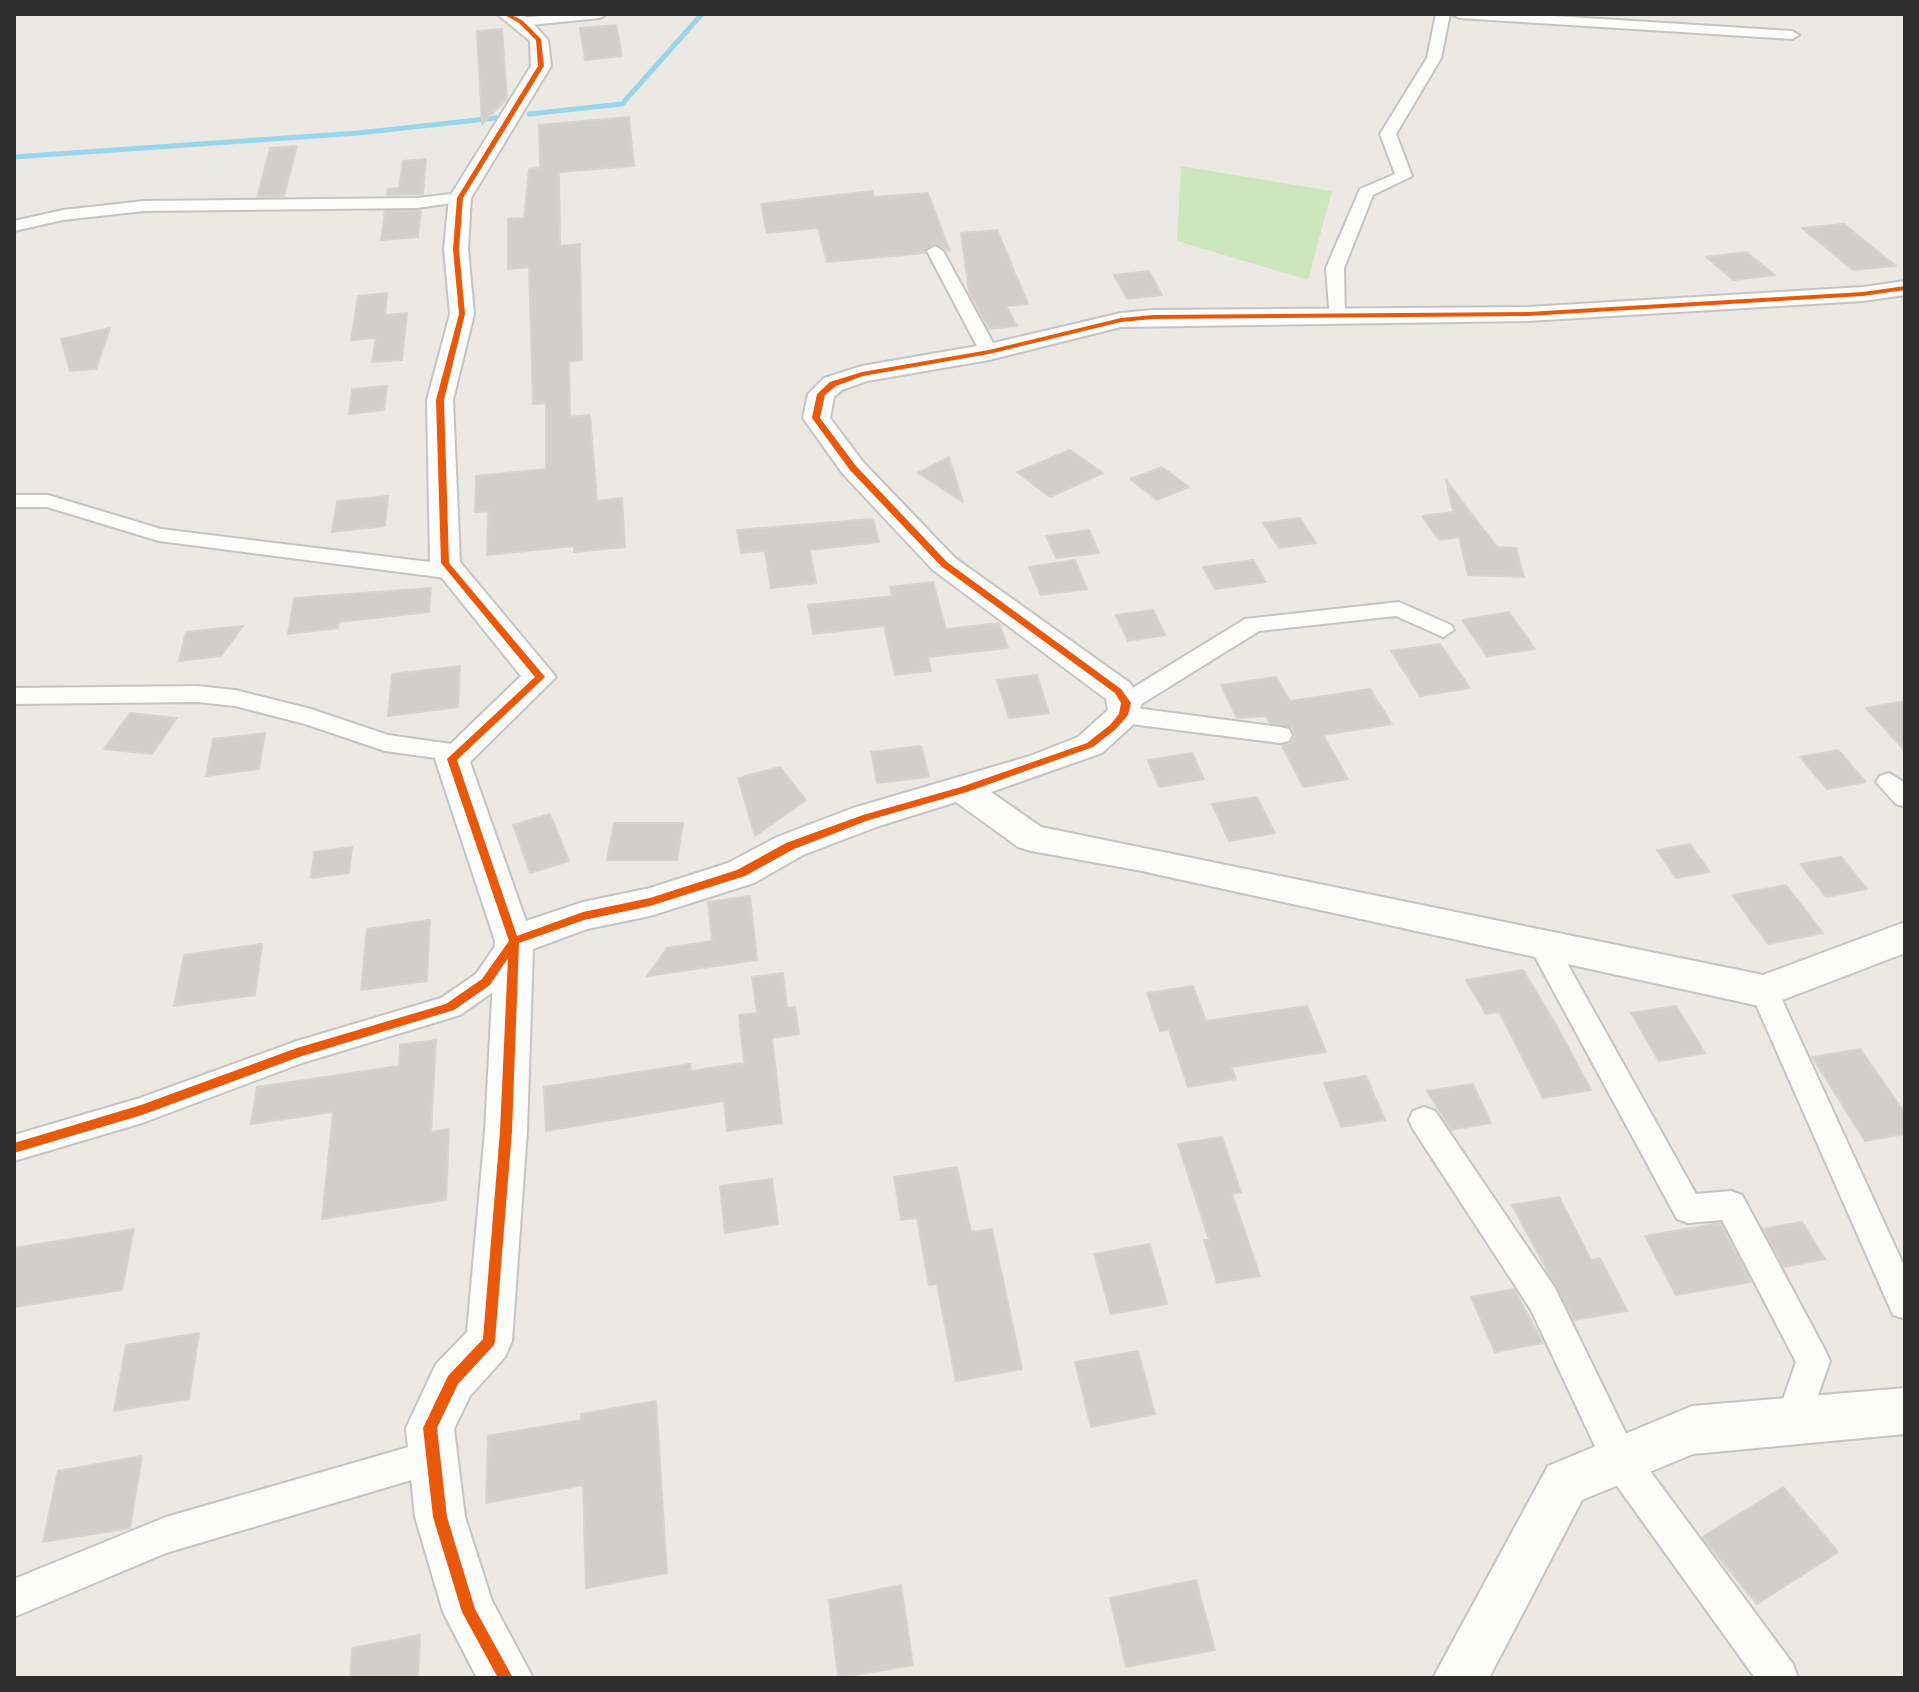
<!DOCTYPE html>
<style>
body{margin:0}
#map{position:relative;width:1919px;height:1692px;overflow:hidden;background:#ece8e4;font-family:Roboto,sans-serif}
canvas{display:block}
.frame{position:absolute;inset:0;border:16px solid #2e2e2e;pointer-events:none}
</style>
<div id="map">
<canvas width="1919" height="1692"></canvas>
<div class="frame"></div>
</div>
<script>
const context = document.querySelector('canvas').getContext('2d');
context.lineJoin = 'round';
function fill(path, color) { context.fillStyle = color; context.fill(path, 'evenodd'); }
const poly = rows => new Path2D(rows.map(r => 'M' + r).join(''));
function strokePath(path, color, width, dash) { context.strokeStyle = color; context.lineWidth = width; context.lineCap = dash ? 'butt' : 'round'; context.setLineDash(dash || []); context.stroke(path); }
fill(poly([
 [1181,166,1332,191,1308,280,1177,241]
]), '#cee6be');
strokePath(poly([
 [529,114,622,104,702,14],
 [14,157,358,133,496,118]
]), '#99d6ec', 5);
const building = poly([
 [616,25,622,56,585,60,580,28,616,25],
 [502,29,507,99,482,124,477,31,502,29],
 [629,117,634,166,559,172,560,246,580,244,582,360,569,362,570,417,590,415,597,501,622,498,625,547,574,552,574,546,487,555,488,511,475,512,476,476,546,469,546,403,533,404,529,267,508,269,508,219,524,218,529,169,540,168,539,125,629,117],
 [297,146,284,196,257,197,270,148,297,146],
 [426,159,423,194,387,195,388,189,399,188,403,161,426,159],
 [872,191,874,197,928,193,950,251,933,243,925,253,827,262,818,228,767,233,761,204,872,191],
 [421,210,418,237,381,240,385,211,421,210],
 [1844,224,1896,266,1853,270,1802,228,1844,224],
 [997,230,1028,304,1006,306,1017,326,989,329,969,292,961,233,997,230],
 [1746,252,1775,275,1733,280,1706,257,1746,252],
 [1149,271,1162,295,1127,299,1114,275,1149,271],
 [387,293,385,315,407,313,402,360,372,362,376,338,351,340,358,296,387,293],
 [110,328,96,369,70,371,61,339,110,328],
 [387,386,384,410,349,414,352,389,387,386],
 [1070,450,1103,473,1050,497,1017,472,1070,450],
 [949,457,963,502,918,473,949,457],
 [1162,467,1189,487,1157,500,1130,479,1162,467],
 [1446,480,1497,547,1516,548,1524,577,1468,575,1459,537,1439,540,1422,516,1453,512,1446,480],
 [388,496,385,526,332,532,337,501,388,496],
 [1300,518,1316,543,1279,548,1263,523,1300,518],
 [873,519,879,542,810,550,816,583,771,588,765,551,741,553,737,530,873,519],
 [1089,530,1099,553,1056,558,1046,536,1089,530],
 [1075,560,1087,589,1041,595,1029,567,1075,560],
 [1253,560,1266,582,1215,589,1203,567,1253,560],
 [933,582,946,629,999,623,1008,648,928,657,931,671,895,675,884,626,813,634,808,605,892,596,890,587,933,582],
 [431,588,429,612,339,622,338,628,288,634,294,598,431,588],
 [1153,610,1165,635,1128,641,1116,615,1153,610],
 [1509,612,1535,649,1487,656,1462,620,1509,612],
 [243,626,221,656,179,661,186,632,243,626],
 [1440,644,1470,688,1420,696,1391,651,1440,644],
 [460,666,458,707,388,716,392,674,460,666],
 [1037,675,1049,713,1009,718,997,680,1037,675],
 [1276,677,1290,701,1370,689,1392,724,1323,735,1348,779,1303,787,1282,746,1292,742,1295,736,1292,728,1270,723,1266,716,1237,718,1221,685,1276,677],
 [1905,701,1905,751,1866,708,1905,701],
 [130,713,177,718,152,754,104,749,130,713],
 [265,733,259,769,206,776,213,739,265,733],
 [921,746,929,777,877,783,871,752,921,746],
 [1838,750,1866,782,1827,789,1800,757,1838,750],
 [1192,753,1204,779,1159,787,1148,760,1192,753],
 [780,767,806,800,755,836,738,778,780,767],
 [1257,797,1275,833,1229,841,1212,804,1257,797],
 [550,814,569,861,530,873,513,825,550,814],
 [614,823,683,823,677,860,607,860,614,823],
 [1690,844,1710,872,1676,878,1657,850,1690,844],
 [352,847,349,873,311,878,314,852,352,847],
 [1841,857,1867,889,1826,897,1800,864,1841,857],
 [1786,885,1823,933,1768,944,1732,895,1786,885],
 [750,896,757,960,647,976,667,948,712,941,708,902,750,896],
 [430,920,427,981,361,990,367,929,430,920],
 [262,944,255,995,174,1006,184,955,262,944],
 [1523,970,1555,1023,1591,1090,1543,1098,1499,1012,1486,1014,1466,980,1523,970],
 [783,973,787,1008,795,1007,799,1034,772,1038,782,1123,727,1131,724,1101,546,1131,544,1087,690,1064,691,1071,744,1063,739,1015,757,1013,752,977,783,973],
 [1193,986,1206,1021,1307,1006,1326,1052,1231,1067,1236,1079,1188,1087,1169,1030,1160,1031,1147,993,1193,986],
 [1676,1006,1705,1053,1659,1061,1631,1013,1676,1006],
 [436,1040,431,1132,449,1129,446,1200,322,1219,333,1112,251,1124,257,1087,399,1066,400,1045,436,1040],
 [1860,1049,1905,1113,1905,1134,1865,1141,1812,1057,1860,1049],
 [1366,1076,1385,1120,1341,1127,1324,1083,1366,1076],
 [1473,1084,1491,1123,1451,1130,1427,1091,1473,1084],
 [1222,1137,1241,1192,1232,1194,1260,1276,1217,1283,1204,1240,1209,1240,1178,1144,1222,1137],
 [957,1167,971,1232,992,1229,1022,1369,956,1381,937,1284,929,1285,917,1218,901,1220,894,1177,957,1167],
 [772,1179,778,1224,725,1233,720,1186,772,1179],
 [1559,1197,1591,1260,1600,1258,1627,1311,1574,1320,1512,1205,1559,1197],
 [1802,1222,1825,1259,1784,1267,1763,1229,1802,1222],
 [1720,1223,1751,1282,1676,1295,1645,1236,1720,1223],
 [134,1229,122,1290,14,1307,14,1248,134,1229],
 [1150,1244,1167,1304,1111,1314,1094,1254,1150,1244],
 [1514,1289,1543,1343,1495,1352,1471,1297,1514,1289],
 [199,1333,189,1399,114,1411,126,1345,199,1333],
 [1138,1351,1155,1414,1091,1427,1075,1362,1138,1351],
 [656,1401,667,1573,586,1588,583,1485,486,1503,488,1436,581,1420,581,1414,656,1401],
 [142,1456,130,1528,43,1542,58,1471,142,1456],
 [1783,1487,1838,1552,1757,1604,1702,1537,1783,1487],
 [1196,1580,1215,1650,1126,1667,1110,1598,1196,1580],
 [901,1585,913,1665,838,1678,829,1600,901,1585],
 [420,1635,418,1678,350,1678,352,1648,420,1635]
]);
fill(building, '#d1cecb');
strokePath(building, '#d7d4d0', 2);
const street = poly([
 [560,14,607,14,600,18,521,26,514,22,521,18,560,14],
 [1436,14,1450,14,1441,58,1396,134,1412,176,1373,195,1344,268,1345,317,1342,321,1330,321,1326,268,1360,189,1395,174,1380,134,1427,58,1436,14],
 [1452,14,1523,14,1792,31,1799,35,1792,39,1459,18,1452,14],
 [460,193,468,198,466,201,417,208,144,211,63,220,14,231,14,221,63,210,144,201,417,198,460,193],
 [935,246,943,251,998,352,996,356,982,356,980,352,927,251,935,246],
 [14,495,48,495,161,529,454,565,465,572,454,579,159,541,47,507,14,507,14,495],
 [1399,602,1451,625,1454,630,1443,637,1396,616,1259,631,1135,708,1280,727,1289,729,1292,735,1289,741,1280,743,1123,723,1111,715,1117,708,1114,703,1118,697,1245,619,1399,602],
 [197,686,235,690,311,709,388,735,458,745,467,747,470,753,467,759,458,761,385,751,305,724,235,706,197,702,14,704,14,688,197,686],
 [1889,773,1905,783,1905,807,1896,804,1876,782,1880,776,1889,773],
 [512,933,522,936,526,944,522,952,496,990,460,1015,302,1063,142,1123,14,1161,14,1135,140,1098,297,1041,441,998,476,974,502,936,512,933],
 [1542,933,1552,936,1696,1194,1731,1191,1742,1195,1825,1350,1830,1361,1805,1432,1793,1437,1781,1432,1776,1420,1796,1362,1722,1220,1688,1223,1677,1219,1528,944,1532,936,1542,933],
 [1764,980,1774,983,1778,991,1905,1268,1905,1319,1893,1315,1750,991,1754,983,1764,980],
 [1424,1107,1435,1111,1555,1288,1633,1448,1793,1664,1798,1678,1755,1678,1607,1472,1531,1310,1413,1129,1409,1120,1413,1111,1424,1107],
 [433,1440,445,1446,451,1458,445,1470,166,1553,14,1617,14,1579,166,1517,433,1440]
]);
const secondary = poly([
 [497,14,520,14,528,18,548,40,551,66,471,198,468,249,474,314,453,400,460,562,556,677,470,762,526,921,583,902,650,888,728,863,777,837,853,808,1030,756,1078,737,1108,710,1106,699,933,570,843,474,803,418,808,394,824,378,862,366,989,344,1121,313,1153,310,1528,307,1863,287,1905,281,1905,295,1863,301,1528,321,1121,327,989,360,867,381,842,390,834,397,830,418,863,462,955,558,1130,683,1142,703,1135,723,1102,753,991,792,1041,827,1763,975,1905,922,1905,953,1764,1007,1137,870,1031,851,1018,847,956,802,879,826,803,855,754,883,650,916,587,929,533,949,527,1131,512,1341,505,1357,470,1396,454,1429,465,1517,492,1601,533,1678,477,1678,443,1612,415,1517,406,1428,436,1364,467,1332,485,1131,495,941,435,759,521,676,430,563,427,400,450,314,444,249,449,198,531,66,530,41,497,14],
 [1905,1388,1905,1434,1693,1454,1582,1500,1489,1678,1433,1678,1548,1466,1692,1406,1905,1388]
]);
strokePath(street, '#c5c4c5', 4);
strokePath(secondary, '#c5c4c5', 4);
fill(street, '#fcfcfb');
fill(secondary, '#fcfcfb');
fill(poly([
 [503,14,510,14,523,21,541,39,544,66,463,198,459,249,465,314,444,400,449,563,545,677,457,760,517,936,583,912,650,898,737,870,786,843,863,815,961,787,1087,743,1110,725,1119,714,1121,703,1115,693,941,566,850,470,812,418,817,394,830,382,862,372,989,350,1121,318,1153,315,1528,312,1863,292,1905,286,1905,290,1863,296,1528,316,1153,319,1121,322,989,354,863,376,836,386,825,395,820,418,856,466,947,562,1121,689,1131,703,1128,715,1116,729,1093,747,967,792,869,820,794,849,745,876,650,906,584,920,519,943,512,1131,495,1341,494,1345,458,1384,437,1428,447,1517,475,1609,513,1678,498,1678,462,1612,433,1517,423,1428,448,1376,483,1339,500,1131,508,958,490,985,454,1010,299,1057,142,1115,14,1153,14,1143,141,1105,297,1048,446,1004,482,979,509,941,447,759,535,677,441,563,436,400,459,314,453,249,457,198,538,66,536,40,519,23,503,14]
]), '#e8590c');
</script>
